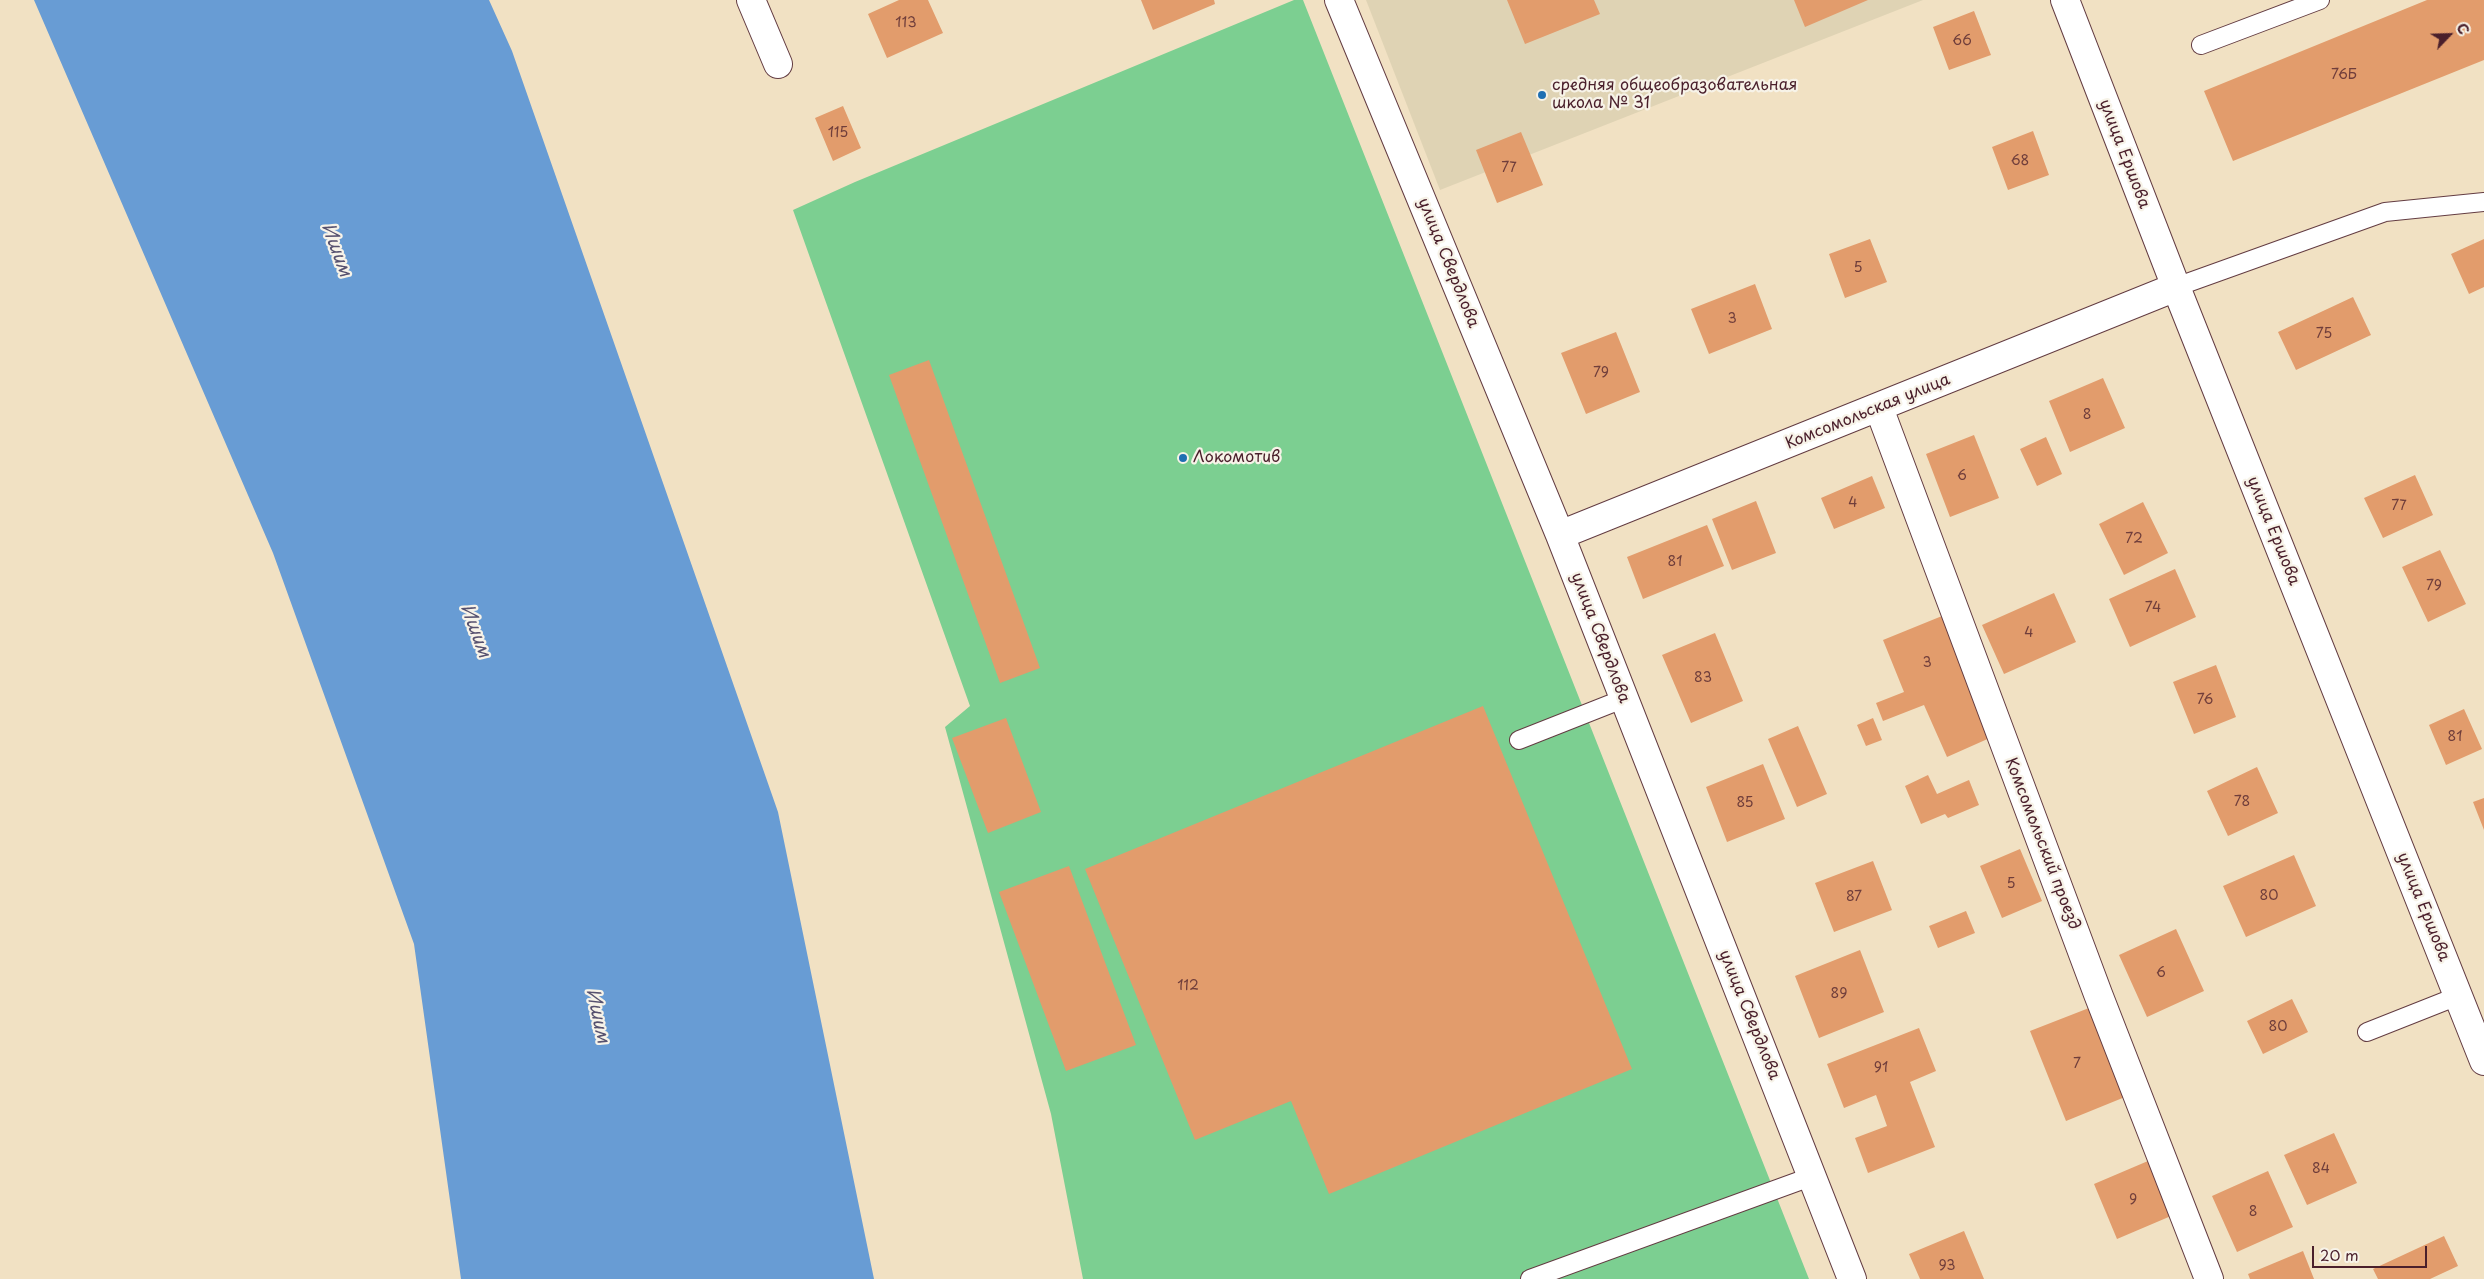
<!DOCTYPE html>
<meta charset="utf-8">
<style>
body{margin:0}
#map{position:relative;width:2484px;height:1279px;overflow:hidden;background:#f1e1c3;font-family:"Playpen Sans",sans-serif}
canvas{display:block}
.north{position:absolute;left:2424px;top:10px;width:50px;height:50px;-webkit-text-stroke:4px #f7f3e8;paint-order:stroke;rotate:66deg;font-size:14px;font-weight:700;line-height:20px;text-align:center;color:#4a1f2b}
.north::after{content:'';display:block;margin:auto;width:18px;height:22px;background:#4a1f2b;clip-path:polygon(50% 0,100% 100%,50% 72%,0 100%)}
.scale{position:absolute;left:2312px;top:1246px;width:115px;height:22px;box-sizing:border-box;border:2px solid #4a1f2b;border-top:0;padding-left:6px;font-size:15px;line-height:18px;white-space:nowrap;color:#4a1f2b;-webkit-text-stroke:4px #f7f3e8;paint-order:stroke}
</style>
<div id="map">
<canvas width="2484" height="1279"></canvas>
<div class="north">С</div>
<div class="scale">20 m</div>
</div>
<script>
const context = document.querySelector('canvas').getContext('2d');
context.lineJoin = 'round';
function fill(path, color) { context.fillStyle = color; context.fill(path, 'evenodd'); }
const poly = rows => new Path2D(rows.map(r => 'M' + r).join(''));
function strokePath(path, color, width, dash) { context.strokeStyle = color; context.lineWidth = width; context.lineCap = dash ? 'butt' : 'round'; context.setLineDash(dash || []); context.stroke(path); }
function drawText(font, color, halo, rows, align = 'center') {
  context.font = font + ' "Playpen Sans",sans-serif'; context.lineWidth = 4.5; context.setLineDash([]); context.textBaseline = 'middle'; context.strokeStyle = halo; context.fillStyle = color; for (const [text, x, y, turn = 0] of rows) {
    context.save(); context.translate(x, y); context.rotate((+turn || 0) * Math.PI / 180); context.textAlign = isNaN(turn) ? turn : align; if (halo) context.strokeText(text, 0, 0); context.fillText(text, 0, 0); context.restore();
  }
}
fill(poly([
 [1366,0,1923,0,1440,190]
]), '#dfd3b4');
fill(poly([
 [1294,0,1303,0,1809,1279,1083,1279,1051,1114,945,727,970,706,793,210,855,182]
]), '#7ccf91');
fill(poly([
 [34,0,489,0,512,51,778,812,874,1279,461,1279,414,944,273,553]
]), '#689cd4');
fill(poly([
 [899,0,928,0,943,33,887,58,868,14],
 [1141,0,1214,0,1215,4,1153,30],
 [1507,0,1594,0,1600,14,1525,44],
 [1794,0,1868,0,1805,27],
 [2427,0,2484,0,2484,60,2233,161,2204,91],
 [1974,11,1991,55,1949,70,1933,27],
 [843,106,861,148,833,161,815,118],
 [2033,131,2049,175,2008,190,1992,147],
 [1521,132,1543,185,1497,203,1476,150],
 [1870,239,1887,282,1845,298,1829,254],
 [2484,239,2484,287,2469,294,2451,254],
 [1755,284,1772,329,1709,354,1691,309],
 [2353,297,2371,335,2296,370,2278,332],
 [1616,332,1640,392,1586,414,1561,353],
 [929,360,1040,668,1000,683,889,375],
 [2103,378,2125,428,2070,452,2049,401],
 [1974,435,1999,498,1950,517,1926,454],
 [2046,437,2062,474,2037,486,2020,449],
 [2415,475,2433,515,2383,538,2364,498],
 [1872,476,1885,508,1834,529,1821,498],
 [1756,501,1776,553,1732,570,1712,519],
 [2143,502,2168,553,2124,575,2099,524],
 [1707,525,1724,566,1643,599,1627,557],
 [2440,550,2466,604,2428,622,2402,567],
 [2175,569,2196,617,2130,647,2109,599],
 [2054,593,2076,642,2004,674,1982,625],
 [1942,616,1992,737,1947,757,1924,705,1883,721,1876,703,1904,692,1883,640],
 [1715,633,1743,701,1691,723,1662,655],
 [2216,665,2236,717,2194,734,2173,682],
 [1483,706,1632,1069,1329,1194,1291,1101,1195,1140,1085,869],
 [2464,709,2482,749,2446,765,2429,725],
 [1006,718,1041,812,988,833,952,738],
 [1873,718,1882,740,1866,746,1857,725],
 [1798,726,1827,794,1797,807,1768,739],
 [1763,764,1785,819,1727,842,1706,787],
 [2257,767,2278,813,2228,836,2207,791],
 [1928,775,1937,794,1969,780,1979,805,1948,818,1945,814,1921,824,1905,786],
 [2484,798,2484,830,2473,802],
 [2020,849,2042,901,2002,918,1980,866],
 [2294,855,2316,906,2246,937,2223,886],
 [1873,861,1892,910,1834,932,1815,883],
 [1069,866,1136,1045,1066,1071,999,892],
 [1966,911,1975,933,1938,948,1929,926],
 [2176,929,2204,991,2147,1017,2119,955],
 [1860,950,1884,1012,1819,1038,1795,976],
 [2292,999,2308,1032,2263,1054,2247,1021],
 [2089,1008,2125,1097,2066,1121,2030,1031],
 [1919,1028,1936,1071,1910,1082,1935,1147,1868,1173,1855,1138,1887,1126,1876,1095,1844,1108,1827,1064],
 [2334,1133,2357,1183,2307,1205,2284,1155],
 [2148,1161,2171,1216,2117,1239,2094,1184],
 [2268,1171,2293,1227,2237,1252,2212,1196],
 [1964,1231,1984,1279,1920,1279,1909,1254],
 [2444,1236,2458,1266,2430,1279,2378,1279,2373,1269],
 [2303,1251,2314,1279,2250,1279,2248,1274]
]), '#e29c6c');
const service = poly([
 [2201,45,2320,0],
 [2176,287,2385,212,2484,202],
 [1519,740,1623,699],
 [2367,1032,2458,996],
 [1530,1279,1813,1176]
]);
const minor = poly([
 [751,0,778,64],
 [1339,0,1560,535,1852,1279],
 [1879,408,2098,994,2209,1279],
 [1560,535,2176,287]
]);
const tertiary = poly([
 [2065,0,2176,287,2484,1061]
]);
strokePath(service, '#633c42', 20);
strokePath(minor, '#633c42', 30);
strokePath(tertiary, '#633c42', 30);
strokePath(service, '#fff', 18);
strokePath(minor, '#fff', 28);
strokePath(tertiary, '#fff', 28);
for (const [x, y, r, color] of [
 [1542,95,5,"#1f6fb2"],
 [1183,458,5,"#1f6fb2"]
]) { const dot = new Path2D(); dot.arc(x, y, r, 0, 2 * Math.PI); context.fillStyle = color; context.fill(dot); strokePath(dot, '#f7f3e8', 2); }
drawText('14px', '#703e3b', null, [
 ["113",906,23],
 ["66",1962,41],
 ["76Б",2344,75],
 ["115",838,133],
 ["68",2020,161],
 ["77",1509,168],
 ["5",1858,268],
 ["3",1732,319],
 ["75",2324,334],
 ["79",1601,373],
 ["8",2087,415],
 ["6",1962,476],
 ["4",1853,503],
 ["77",2399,506],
 ["72",2134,539],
 ["81",1675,562],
 ["79",2434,586],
 ["74",2153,608],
 ["4",2029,633],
 ["3",1927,663],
 ["83",1703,678],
 ["76",2205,700],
 ["81",2455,737],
 ["78",2242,802],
 ["85",1745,803],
 ["5",2011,884],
 ["80",2269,896],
 ["87",1854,897],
 ["6",2161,973],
 ["112",1188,986],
 ["89",1839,994],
 ["80",2278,1027],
 ["7",2077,1064],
 ["91",1881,1068],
 ["84",2321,1169],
 ["9",2133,1200],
 ["8",2253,1212],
 ["93",1947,1266]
]);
drawText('16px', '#4a1f2b', '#f7f3e8', [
 ["средняя общеобразовательная",1552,86],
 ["школа № 31",1552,104],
 ["Локомотив",1193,458]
], 'left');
drawText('16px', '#4a1f2b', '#f7f3e8', [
 ["улица Ершова",2124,154,69],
 ["улица Свердлова",1448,263,68],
 ["Комсомольская улица",1868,412,-22],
 ["улица Ершова",2273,531,68],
 ["улица Свердлова",1600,638,69],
 ["Комсомольский проезд",2042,844,69],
 ["улица Ершова",2423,907,68],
 ["улица Свердлова",1749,1015,68]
]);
drawText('italic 18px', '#56516f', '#f7f3e8', [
 ["Ишим",336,250,70],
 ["Ишим",475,631,70],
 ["Ишим",597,1016,78]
]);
</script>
